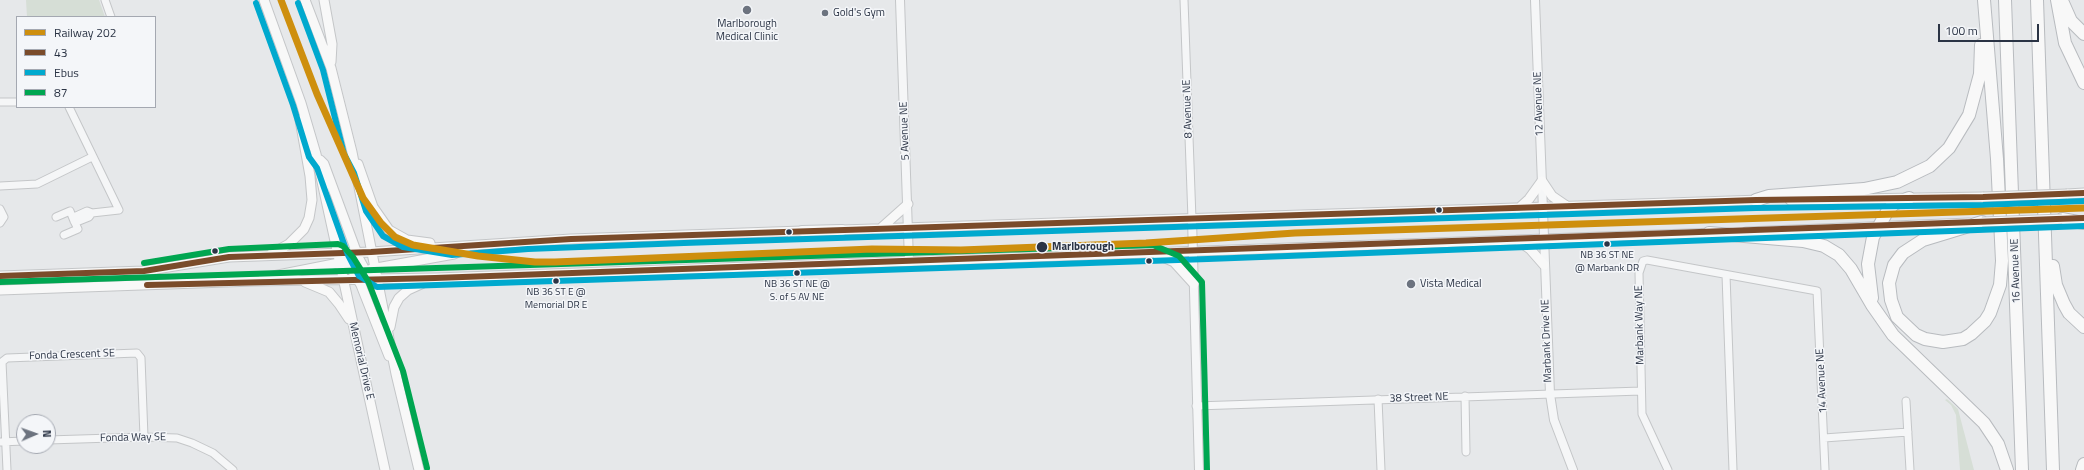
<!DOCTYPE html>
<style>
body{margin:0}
#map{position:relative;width:2084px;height:470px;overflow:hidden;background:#e6e8ea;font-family:"Titillium Web",sans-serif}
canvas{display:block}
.legend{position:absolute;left:16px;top:16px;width:140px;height:92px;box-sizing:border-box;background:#f4f6f9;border:1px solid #a4a8b1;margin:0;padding:5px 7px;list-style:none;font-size:12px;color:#2b3445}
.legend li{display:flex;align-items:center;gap:8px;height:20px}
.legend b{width:20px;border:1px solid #a4a8b1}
.north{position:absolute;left:16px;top:414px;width:40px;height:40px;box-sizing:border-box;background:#f4f6f9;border:1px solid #a4a8b1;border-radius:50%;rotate:88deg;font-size:11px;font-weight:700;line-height:16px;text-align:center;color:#2b3445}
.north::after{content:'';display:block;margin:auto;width:14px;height:18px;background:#6c737f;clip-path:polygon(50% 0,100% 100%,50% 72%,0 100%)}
.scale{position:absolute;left:1938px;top:24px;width:101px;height:18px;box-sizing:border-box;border:2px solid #2b3445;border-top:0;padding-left:5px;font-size:12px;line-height:14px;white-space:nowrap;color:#2b3445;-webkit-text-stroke:3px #f4f6f9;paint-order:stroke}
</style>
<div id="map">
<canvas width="2084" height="470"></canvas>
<ul class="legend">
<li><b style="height:5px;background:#ce8f0e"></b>Railway 202</li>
<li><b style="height:5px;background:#7a4b2a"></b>43</li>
<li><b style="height:5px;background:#00a9ce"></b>Ebus</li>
<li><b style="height:5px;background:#00a651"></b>87</li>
</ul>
<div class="north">N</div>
<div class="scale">100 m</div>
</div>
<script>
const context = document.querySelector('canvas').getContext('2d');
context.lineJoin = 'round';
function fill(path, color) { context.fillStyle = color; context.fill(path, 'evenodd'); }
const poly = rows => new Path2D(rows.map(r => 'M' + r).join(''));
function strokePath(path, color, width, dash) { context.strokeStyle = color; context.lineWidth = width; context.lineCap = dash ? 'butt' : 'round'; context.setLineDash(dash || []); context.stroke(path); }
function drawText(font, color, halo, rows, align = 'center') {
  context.font = font + ' "Titillium Web",sans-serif'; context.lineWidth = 3; context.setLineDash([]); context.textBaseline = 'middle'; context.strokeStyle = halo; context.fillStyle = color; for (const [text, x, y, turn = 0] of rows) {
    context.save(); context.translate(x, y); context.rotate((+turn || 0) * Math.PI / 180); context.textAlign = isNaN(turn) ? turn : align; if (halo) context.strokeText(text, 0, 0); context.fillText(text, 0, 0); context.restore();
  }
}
fill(poly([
 [26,0,99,0,105,17,27,17],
 [1947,399,1958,409,1974,470,1960,470,1956,415,1951,405,1945,400]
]), '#d6ded6');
const minor = poly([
 [105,0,111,17],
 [1184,0,1192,219],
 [0,102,17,102],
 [69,107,119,210,92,213,87,211,76,216,76,220],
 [0,186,37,184,92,157],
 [0,209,4,217,0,223],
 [56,217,70,211,74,221,78,229,64,235],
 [74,221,79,221,89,217,92,213],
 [1726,275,1733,470],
 [1465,396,1466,452],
 [1378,399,1381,470],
 [1906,401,1910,470],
 [1196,406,1641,391],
 [1824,438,1908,432],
 [48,440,144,437,177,438,192,443,213,453,233,470],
 [0,442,24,441],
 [7,470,2,362,7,358,137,353,141,358,144,437],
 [1668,470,1642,414,1639,273,1643,261,1647,260,1817,291,1825,470]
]);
const tertiary = poly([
 [900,0,909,261],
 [1535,0,1550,394,1554,420,1573,470],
 [1192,219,1199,470]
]);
const secondary = poly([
 [264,0,301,103,316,154,385,470],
 [305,0,331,68,352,152,396,374,419,470],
 [324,0,332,44,331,62],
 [320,160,324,164,359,259,365,270,378,279],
 [358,164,373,207,389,230,407,240,430,243],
 [2067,194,2084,193],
 [1790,200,1983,197],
 [1518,209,1529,199,1542,181,1552,196,1568,207],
 [880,229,908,204],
 [842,230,1761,200],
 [1746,232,1969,223],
 [1517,240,1530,249,1544,265],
 [338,252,347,262,361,285,389,356],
 [271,254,289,244,304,229,309,218,312,200,310,176,300,120],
 [1156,254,1174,262,1194,284],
 [371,269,454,254,466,248],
 [0,276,144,271,229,257,371,252,571,239,802,231],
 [263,278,344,262],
 [305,282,329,292,339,304,349,319],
 [0,290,254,281,435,278,1716,233],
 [390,327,394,307,399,298,408,290,430,280]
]);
const primary = poly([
 [802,231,842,230]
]);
const motorway = poly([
 [2005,0,2022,470],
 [2037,0,2053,470],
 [2057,0,2065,43,2084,83],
 [2063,3,2071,21,2084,34],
 [1756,200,1769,196,1864,189,1897,182,1930,166,1949,148,1969,115,1980,74,1981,45],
 [2062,219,2084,223],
 [1982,222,1923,240,1903,253,1894,265,1889,283,1891,300,1897,317,1916,335,1925,339,1943,342,1963,339,1971,334,1985,321,1990,313,2000,285,2002,261,1997,159,1984,0],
 [1709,233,1803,241,1824,246,1839,255,1851,269,1872,305,1893,335,1984,423,1998,444,2007,470],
 [2053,266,2056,285,2064,304,2069,313,2084,327],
 [1872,298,1868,264,1873,237,1888,210,1894,204,1909,198],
 [2082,470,2084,464]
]);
strokePath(minor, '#c4c6c8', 9);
strokePath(tertiary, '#c4c6c8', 10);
strokePath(secondary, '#c4c6c8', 11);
strokePath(primary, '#c2c5c8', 12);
strokePath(motorway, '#b8bbbf', 14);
strokePath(minor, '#f5f6f7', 7);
strokePath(tertiary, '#f5f6f7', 8);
strokePath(secondary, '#f8f8f8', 9);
strokePath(primary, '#f8f8f8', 10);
strokePath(motorway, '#f8f8f8', 12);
const secondaryBridge = poly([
 [1983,197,2067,194],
 [1982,222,2062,219]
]);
strokePath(secondaryBridge, '#c4c6c8', 11, []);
strokePath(secondaryBridge, '#f8f8f8', 9);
strokePath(poly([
 [0,276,144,271,229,257,371,252,571,239,1756,200,1983,197,2084,193],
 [147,285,435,278,2084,218]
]), '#7a4b2a', 6);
strokePath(poly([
 [256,3,293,105,309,157,317,168,348,255,359,276,377,287,1208,259,2084,226],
 [298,3,323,70,344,154,354,173,366,211,383,236,403,247,452,255,528,249,684,243,1756,208,1983,205,2084,201]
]), '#00a9ce', 6);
strokePath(poly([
 [144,263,229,249,338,244,343,246,353,257,368,281,403,371,427,468],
 [0,282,1153,245,1179,256,1202,282,1207,470]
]), '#00a651', 6);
strokePath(poly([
 [281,0,317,94,363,198,381,223,395,237,413,245,478,256,535,262,555,262,872,249,961,250,1146,243,1295,233,2084,208]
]), '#ce8f0e', 7);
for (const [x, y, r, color] of [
 [747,10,5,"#6c737f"],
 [825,13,4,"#6c737f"],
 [1439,210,3.5,"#2b3445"],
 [789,232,3.5,"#2b3445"],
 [1607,244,3.5,"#2b3445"],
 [1042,247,6,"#2b3445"],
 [215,251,3.5,"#2b3445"],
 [1149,261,3.5,"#2b3445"],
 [797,273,3.5,"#2b3445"],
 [556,281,3.5,"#2b3445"],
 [1411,284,5,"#6c737f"]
]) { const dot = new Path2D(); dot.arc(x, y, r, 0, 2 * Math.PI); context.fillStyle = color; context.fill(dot); strokePath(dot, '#f4f6f9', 1.5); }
drawText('10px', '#2b3445', '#f4f6f9', [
 ["NB 36 ST NE",1607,256],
 ["@ Marbank DR",1607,269],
 ["NB 36 ST NE @",797,285],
 ["S. of 5 AV NE",797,298],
 ["NB 36 ST E @",556,293],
 ["Memorial DR E",556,306]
]);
drawText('11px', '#2b3445', '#f4f6f9', [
 ["Gold's Gym",833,13],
 ["Marlborough",747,24,"center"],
 ["Medical Clinic",747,37,"center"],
 ["Vista Medical",1420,284]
], 'left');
drawText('11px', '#2b3445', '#f4f6f9', [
 ["12 Avenue NE",1539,104,-92],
 ["8 Avenue NE",1188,109,-92],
 ["5 Avenue NE",905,131,-92],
 ["16 Avenue NE",2016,271,-92],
 ["Marbank Way NE",1640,325,-91],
 ["Marbank Drive NE",1547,341,-92],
 ["Fonda Crescent SE",72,355,-2],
 ["Memorial Drive E",361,361,77],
 ["14 Avenue NE",1822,381,-93],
 ["38 Street NE",1419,398,-2],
 ["Fonda Way SE",133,438,-1]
]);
drawText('bold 11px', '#2b3445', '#f4f6f9', [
 ["Marlborough",1052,247]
], 'left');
</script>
